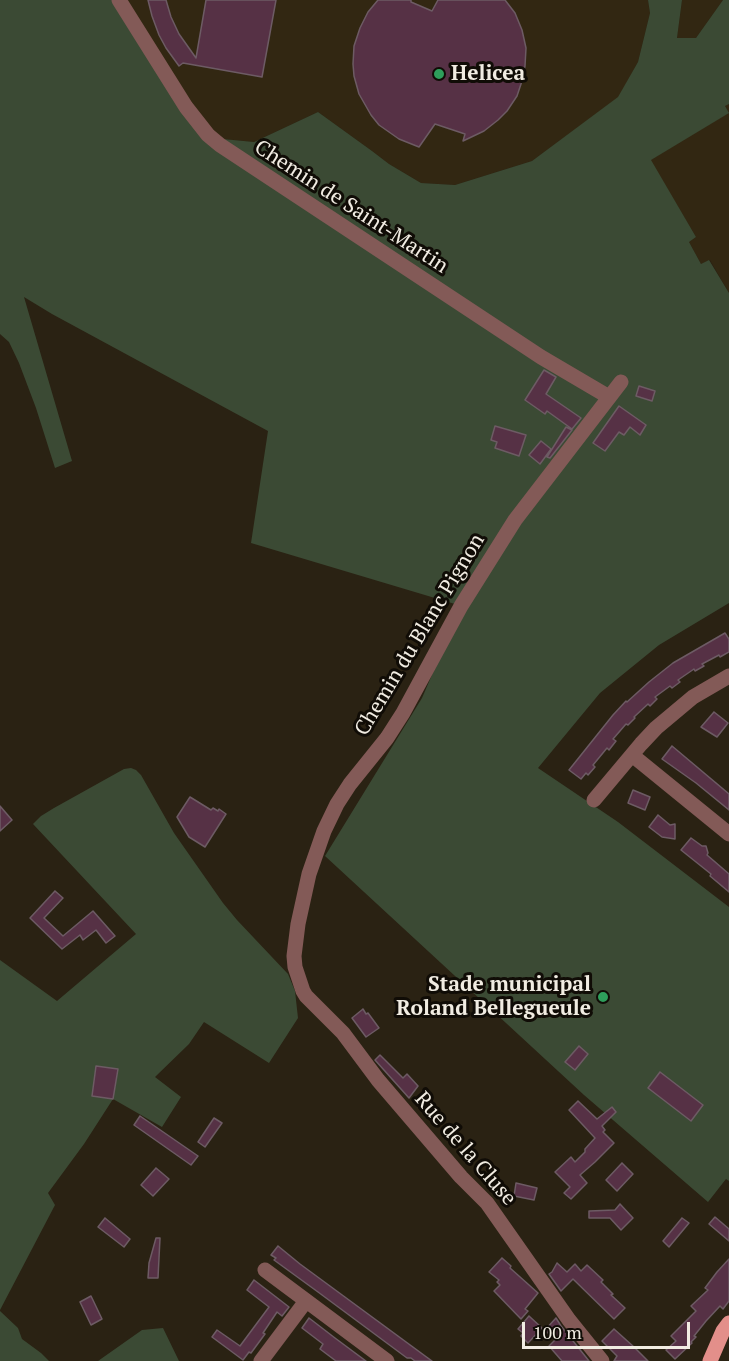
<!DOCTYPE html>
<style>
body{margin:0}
#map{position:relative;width:729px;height:1361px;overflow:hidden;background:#2a2213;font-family:"PT Serif",serif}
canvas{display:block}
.scale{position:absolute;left:522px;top:1322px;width:168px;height:27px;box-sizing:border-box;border:3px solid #f1ece2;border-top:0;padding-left:8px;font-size:18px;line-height:21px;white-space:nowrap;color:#f1ece2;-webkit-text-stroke:4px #100c06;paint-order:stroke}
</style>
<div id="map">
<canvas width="729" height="1361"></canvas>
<div class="scale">100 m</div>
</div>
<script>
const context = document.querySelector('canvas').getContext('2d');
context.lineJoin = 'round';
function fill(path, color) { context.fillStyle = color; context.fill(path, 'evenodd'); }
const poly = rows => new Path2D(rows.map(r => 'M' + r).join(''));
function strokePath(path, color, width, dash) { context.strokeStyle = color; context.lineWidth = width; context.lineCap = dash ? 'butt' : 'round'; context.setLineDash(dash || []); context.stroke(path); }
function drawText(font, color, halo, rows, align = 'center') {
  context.font = font + ' "PT Serif",serif'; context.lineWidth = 6; context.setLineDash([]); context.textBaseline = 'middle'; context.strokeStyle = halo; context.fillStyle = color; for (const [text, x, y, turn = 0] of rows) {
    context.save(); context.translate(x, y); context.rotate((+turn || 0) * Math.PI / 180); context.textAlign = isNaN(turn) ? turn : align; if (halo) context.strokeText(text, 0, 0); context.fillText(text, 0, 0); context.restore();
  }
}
fill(poly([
 [125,0,648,0,650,13,638,62,619,97,532,161,455,185,421,183,389,164,372,151,318,112,254,142,223,139,208,128],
 [682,0,723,0,696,38,677,38],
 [729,104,729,293,710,260,701,264,689,242,696,237,650,160,728,113,725,106]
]), '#322712');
fill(poly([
 [0,0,125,0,208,128,223,139,254,142,318,112,372,151,389,164,421,183,455,185,532,161,618,97,638,62,650,13,648,0,682,0,677,38,696,38,723,0,729,0,729,104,725,106,729,113,651,160,696,237,689,242,701,264,709,260,729,293,729,603,659,645,600,693,538,768,618,822,729,907,729,1181,726,1179,708,1202,584,1095,325,856,422,698,447,640,465,607,251,543,268,431,52,314,24,297,72,461,55,468,36,408,19,363,9,342,0,334],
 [131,768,136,770,141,775,174,833,223,903,237,920,288,974,295,991,298,1018,269,1063,204,1022,189,1044,155,1077,181,1097,162,1127,113,1099,84,1144,48,1193,55,1205,0,1310,0,960,57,1001,136,934,33,824,41,816,54,808,124,769],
 [0,1311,18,1328,22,1339,41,1353,49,1361,0,1361],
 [163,1328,179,1361,98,1361,142,1330]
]), '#3b4a34');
const building = poly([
 [148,0,166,0,171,17,179,34,196,58,206,0,276,0,262,77,183,63,179,66,166,48,159,35,152,16,148,0],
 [378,0,411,0,411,2,432,11,438,0,505,0,515,13,522,30,526,48,525,66,521,84,517,96,507,111,498,120,484,131,463,141,465,134,435,124,419,147,399,139,379,125,371,115,359,94,354,76,353,64,354,46,360,28,368,12,378,0],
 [544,370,556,377,546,394,581,418,572,429,547,411,545,414,525,400,544,370],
 [639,386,655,391,652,401,636,396,639,386],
 [619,406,646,425,640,435,630,427,624,435,619,432,605,451,593,443,619,406],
 [495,426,526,435,519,456,495,448,497,442,491,440,495,426],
 [566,427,572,430,550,458,547,457,566,427],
 [541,441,551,449,540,464,529,455,541,441],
 [725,633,729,639,729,652,720,657,719,655,702,664,704,666,695,671,694,669,678,680,680,682,672,688,670,686,655,697,657,699,650,706,648,704,634,717,635,718,628,725,626,724,613,739,616,741,609,750,607,748,593,765,595,767,588,775,586,773,581,779,569,770,613,715,626,701,627,702,649,682,673,663,725,633],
 [714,712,728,723,717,737,701,727,714,712],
 [672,746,729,794,729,810,696,783,662,759,672,746],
 [633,790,650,797,645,810,628,803,633,790],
 [190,797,211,810,213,808,218,811,219,809,226,814,205,847,189,837,177,817,190,797],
 [0,806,12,820,0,831,0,806],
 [658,815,670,825,675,824,675,839,662,837,649,827,658,815],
 [691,838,702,846,706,846,708,853,707,855,729,874,729,892,710,876,711,874,681,850,691,838],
 [55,891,63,898,44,918,63,936,93,911,115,936,106,943,96,930,83,940,80,935,62,949,30,918,55,891],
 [363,1009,366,1014,368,1013,379,1028,366,1037,352,1018,363,1009],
 [579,1046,588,1054,575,1070,565,1062,579,1046],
 [380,1055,403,1078,407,1074,418,1086,409,1098,375,1060,380,1055],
 [96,1066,118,1069,113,1099,92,1096,96,1066],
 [660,1072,703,1105,691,1121,648,1088,660,1072],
 [578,1101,597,1119,612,1107,616,1112,602,1126,605,1130,603,1132,614,1143,595,1162,580,1175,587,1183,571,1199,564,1193,570,1187,555,1172,571,1157,575,1162,585,1152,585,1149,595,1138,569,1110,578,1101],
 [140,1116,198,1156,191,1165,134,1125,140,1116],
 [214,1118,222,1123,205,1147,198,1142,214,1118],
 [622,1163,633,1174,617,1191,606,1180,622,1163],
 [156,1168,169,1179,153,1196,141,1185,156,1168],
 [516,1183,537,1188,534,1200,514,1196,516,1183],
 [620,1204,633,1218,621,1230,610,1218,589,1218,589,1211,615,1210,620,1204],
 [715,1217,729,1229,729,1241,709,1224,715,1217],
 [105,1218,130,1239,124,1247,98,1227,105,1218],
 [682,1218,689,1223,669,1247,663,1241,682,1218],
 [156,1238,160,1238,158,1278,148,1278,149,1263,156,1238],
 [278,1246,300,1264,432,1361,415,1361,411,1358,407,1358,318,1292,274,1260,276,1258,271,1255,278,1246],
 [502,1258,511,1266,510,1268,538,1293,525,1309,528,1311,521,1319,494,1291,500,1285,497,1282,499,1280,489,1272,502,1258],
 [729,1259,729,1301,723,1309,720,1306,706,1321,694,1336,696,1337,691,1342,692,1343,675,1359,666,1350,676,1341,671,1336,696,1311,691,1306,708,1290,705,1288,717,1272,729,1259],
 [557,1263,567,1272,575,1264,581,1271,587,1265,603,1280,601,1282,613,1294,611,1295,625,1308,614,1319,573,1279,561,1291,549,1274,552,1272,557,1263],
 [254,1280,289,1307,282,1316,277,1312,263,1333,265,1334,251,1353,249,1352,243,1360,212,1337,217,1330,240,1346,269,1307,247,1290,254,1280],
 [91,1296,102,1319,91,1325,80,1302,91,1296],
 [529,1316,542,1328,528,1343,521,1336,523,1333,518,1329,529,1316],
 [309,1318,335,1338,366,1361,336,1361,320,1349,323,1344,302,1328,309,1318],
 [556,1318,561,1326,589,1361,562,1361,549,1346,555,1340,545,1330,556,1318],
 [614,1329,634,1347,648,1361,614,1361,617,1356,602,1341,614,1329]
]);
fill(building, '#563145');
strokePath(building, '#6d5b64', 1.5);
strokePath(poly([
 [119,0,186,107,208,135,220,145,541,357,609,397],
 [632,755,729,834],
 [594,800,641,744,656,728,693,697,729,676],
 [265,1270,387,1361],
 [261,1361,306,1301],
 [602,1361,569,1320,487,1203,461,1177,378,1080,343,1033,306,996,303,991,295,967,294,956,298,924,309,874,324,831,337,804,350,784,387,738,403,713,461,606,515,520,621,382]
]), '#835a57', 15);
strokePath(poly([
 [710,1361,723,1331,729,1323]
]), '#e38f8a', 15);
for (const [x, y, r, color] of [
 [439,74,6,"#2e9e5b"],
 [603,997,6,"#2e9e5b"]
]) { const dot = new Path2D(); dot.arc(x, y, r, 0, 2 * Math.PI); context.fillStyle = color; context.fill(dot); strokePath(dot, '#100c06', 2); }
drawText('bold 21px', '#f1ece2', '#100c06', [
 ["Helicea",451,74],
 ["Stade municipal",591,985,"right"],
 ["Roland Bellegueule",591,1009,"right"]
], 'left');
drawText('21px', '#f1ece2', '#100c06', [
 ["Chemin de Saint-Martin",351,207,33],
 ["Chemin du Blanc Pignon",420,635,-59],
 ["Rue de la Cluse",465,1149,49]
]);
</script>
